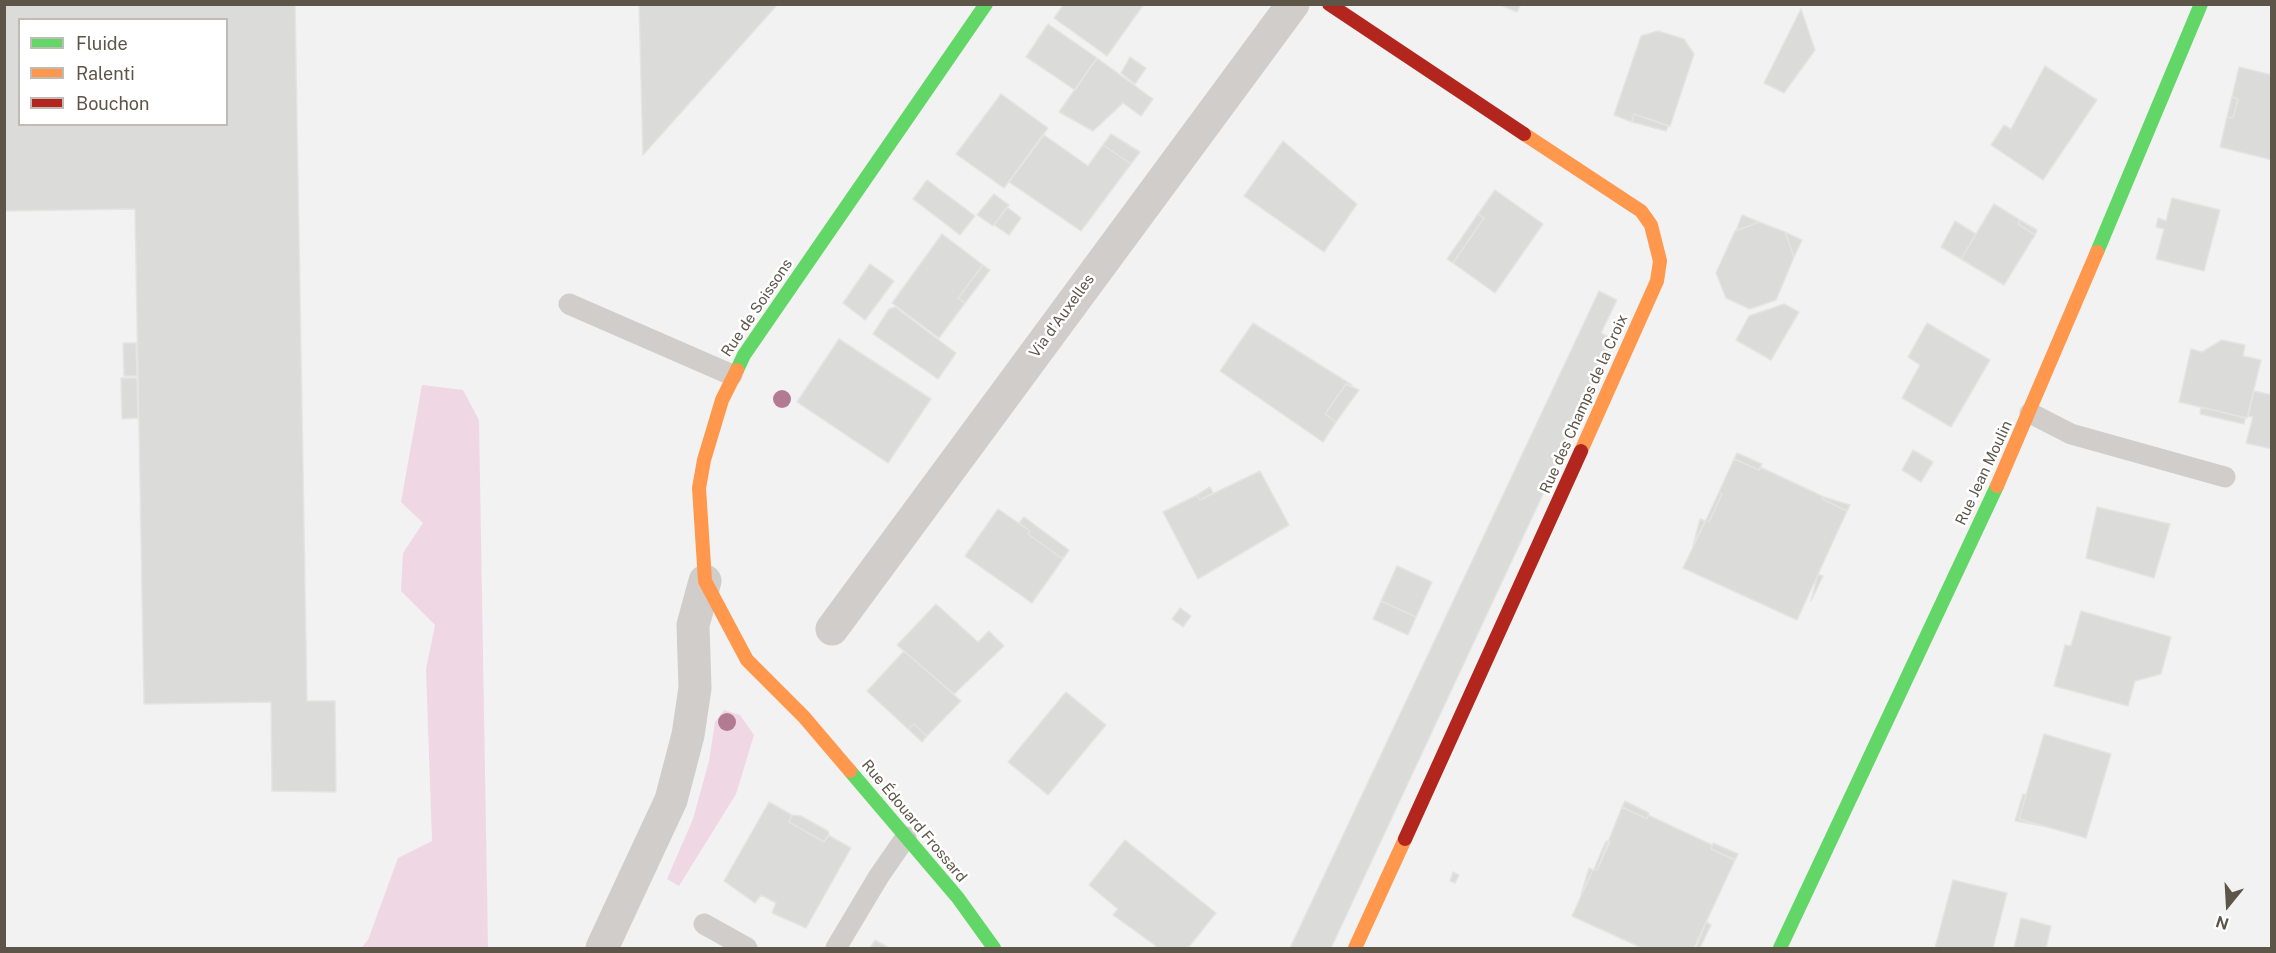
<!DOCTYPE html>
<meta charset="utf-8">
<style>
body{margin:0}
#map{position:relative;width:2276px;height:953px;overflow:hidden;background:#f2f2f2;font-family:"Public Sans",sans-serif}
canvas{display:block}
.frame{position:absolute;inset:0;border:6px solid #5e5549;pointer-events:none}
.legend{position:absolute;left:18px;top:18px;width:210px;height:108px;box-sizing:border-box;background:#fff;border:2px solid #bfbbb6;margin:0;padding:8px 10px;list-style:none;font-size:18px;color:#5e5549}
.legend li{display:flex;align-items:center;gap:12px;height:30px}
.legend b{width:30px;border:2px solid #bfbbb6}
.north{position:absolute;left:2198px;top:875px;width:60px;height:60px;-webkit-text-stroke:4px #fff;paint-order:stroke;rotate:198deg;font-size:16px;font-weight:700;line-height:24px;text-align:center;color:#5e5549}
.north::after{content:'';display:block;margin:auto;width:21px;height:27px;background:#5e5549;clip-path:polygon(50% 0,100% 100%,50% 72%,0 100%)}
</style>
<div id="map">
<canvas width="2276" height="953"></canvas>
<div class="frame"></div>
<ul class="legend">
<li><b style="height:8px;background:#63d668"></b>Fluide</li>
<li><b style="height:8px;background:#ff974d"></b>Ralenti</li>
<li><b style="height:8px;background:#b3261e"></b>Bouchon</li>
</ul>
<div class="north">N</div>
</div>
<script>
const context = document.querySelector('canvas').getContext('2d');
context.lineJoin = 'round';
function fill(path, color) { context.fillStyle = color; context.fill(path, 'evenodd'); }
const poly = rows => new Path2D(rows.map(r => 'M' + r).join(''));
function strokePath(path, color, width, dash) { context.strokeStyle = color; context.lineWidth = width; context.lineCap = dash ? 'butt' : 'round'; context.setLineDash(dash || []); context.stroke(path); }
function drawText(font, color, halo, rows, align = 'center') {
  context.font = font + ' "Public Sans",sans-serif'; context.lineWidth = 5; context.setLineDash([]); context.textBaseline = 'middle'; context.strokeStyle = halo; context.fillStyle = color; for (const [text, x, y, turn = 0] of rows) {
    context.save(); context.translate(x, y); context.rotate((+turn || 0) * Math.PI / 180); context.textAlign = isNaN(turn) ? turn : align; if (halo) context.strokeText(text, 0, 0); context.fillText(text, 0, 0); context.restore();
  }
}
fill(poly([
 [422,385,463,390,479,420,488,948,361,948,368,940,398,858,432,841,426,669,435,625,401,591,403,553,423,523,401,502],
 [724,710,740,715,754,735,736,794,679,886,667,879,693,819,709,761,715,722]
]), '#f0d7e4');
const building = poly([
 [4,4,295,4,307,701,335,701,336,792,272,791,271,702,144,704,135,209,4,211,4,4],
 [20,20,226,20,226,124,20,124,20,20],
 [639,4,778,4,643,155,639,4],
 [1064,4,1144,4,1107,56,1054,18,1064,4],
 [1498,4,1521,4,1517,12,1498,4],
 [1801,9,1815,50,1784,93,1764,83,1801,9],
 [1048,24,1097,58,1075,90,1026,57,1048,24],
 [1658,31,1684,39,1694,54,1670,126,1634,114,1632,122,1614,115,1641,36,1658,31],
 [1130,57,1146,68,1135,84,1121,73,1130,57],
 [1097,58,1153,99,1141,116,1123,103,1093,131,1059,112,1097,58],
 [2045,66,2097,100,2043,180,1991,145,2004,125,2011,129,2045,66],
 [2239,67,2272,75,2272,160,2220,147,2227,117,2233,118,2238,99,2232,97,2239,67],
 [1001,94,1048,128,1004,188,956,154,1001,94],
 [2232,97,2238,99,2233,118,2227,117,2232,97],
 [1634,114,1668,126,1666,131,1632,122,1634,114],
 [1111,134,1140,152,1131,164,1103,145,1111,134],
 [1044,135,1088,166,1103,145,1131,164,1081,231,1009,182,1044,135],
 [1283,141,1357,204,1324,252,1244,196,1283,141],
 [927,180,975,216,960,235,913,199,927,180],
 [1495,190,1543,224,1495,293,1453,263,1484,218,1478,214,1495,190],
 [994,194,1009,205,993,226,977,215,994,194],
 [2172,198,2220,210,2204,271,2156,259,2164,229,2156,227,2158,218,2166,221,2172,198],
 [1994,204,2020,220,2018,224,2035,235,2004,285,1961,259,1994,204],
 [1007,207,1021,218,1009,235,994,225,1007,207],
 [1478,214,1484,218,1453,263,1447,259,1478,214],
 [1742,215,1759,222,1736,231,1742,215],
 [2020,220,2037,230,2035,235,2018,224,2020,220],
 [1955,221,1976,234,1961,259,1941,247,1955,221],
 [1759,222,1785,232,1794,257,1776,300,1750,309,1726,298,1716,273,1735,231,1759,222],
 [1785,232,1802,240,1794,257,1785,232],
 [942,234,983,265,958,298,965,303,939,338,892,303,942,234],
 [870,264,894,281,865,320,843,303,870,264],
 [983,265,990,270,965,303,958,298,983,265],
 [1599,291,1617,300,1601,333,1615,340,1331,948,1290,948,1599,291],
 [1784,304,1799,312,1771,360,1736,340,1749,316,1784,304],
 [895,307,956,353,938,379,873,334,889,309,895,307],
 [1253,323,1352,385,1351,387,1346,384,1325,414,1336,422,1323,442,1220,371,1253,323],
 [1927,323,1990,360,1951,427,1902,398,1920,365,1908,357,1927,323],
 [839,339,931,399,888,463,797,402,839,339],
 [2222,340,2245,345,2243,356,2261,360,2247,418,2179,402,2191,349,2202,352,2222,340],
 [123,343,136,343,137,376,124,376,123,343],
 [121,378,137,378,138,418,122,419,121,378],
 [1346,384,1359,390,1336,422,1325,414,1346,384],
 [2254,391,2272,395,2272,449,2246,443,2253,417,2248,416,2254,391],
 [2201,407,2245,418,2244,424,2200,414,2201,407],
 [1913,450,1933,462,1921,482,1902,470,1913,450],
 [1737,453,1762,464,1759,470,1734,459,1737,453],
 [1734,459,1759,470,1760,467,1824,497,1822,499,1847,511,1797,620,1683,568,1706,520,1709,522,1722,494,1719,492,1734,459],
 [1260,471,1289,525,1198,579,1163,512,1197,495,1200,500,1260,471],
 [1210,487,1213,493,1200,500,1197,495,1210,487],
 [1719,492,1722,494,1709,522,1706,520,1719,492],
 [1824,497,1850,505,1847,511,1822,499,1824,497],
 [2097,507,2170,524,2154,578,2086,558,2097,507],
 [998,509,1030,531,1028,534,1061,558,1065,556,1032,603,965,556,998,509],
 [1024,517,1069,550,1065,556,1061,558,1028,534,1030,531,1019,523,1024,517],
 [1700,519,1705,521,1693,546,1700,519],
 [1397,566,1432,582,1416,617,1381,601,1397,566],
 [1818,574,1823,576,1811,601,1818,574],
 [1381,601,1416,617,1408,635,1373,619,1381,601],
 [936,604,978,642,989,631,1004,646,954,694,897,645,936,604],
 [1180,608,1191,616,1183,627,1172,619,1180,608],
 [2081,611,2171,637,2161,674,2135,681,2128,706,2054,686,2065,645,2071,646,2081,611],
 [904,651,961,701,927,736,914,724,908,729,867,691,904,651],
 [1066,692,1106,725,1048,795,1008,762,1066,692],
 [914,724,927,736,922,742,908,729,914,724],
 [2044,734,2111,754,2086,838,2019,819,2044,734],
 [2023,794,2026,795,2019,819,2043,826,2015,821,2023,794],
 [1625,801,1649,813,1647,819,1622,807,1625,801],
 [769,802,792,815,789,822,824,842,828,835,851,848,806,928,772,913,776,903,761,895,755,903,724,881,769,802],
 [1622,807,1647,819,1648,815,1712,845,1711,849,1735,860,1694,948,1642,948,1572,916,1593,870,1597,870,1622,807],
 [792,815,801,816,828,831,829,835,824,842,789,822,792,815],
 [1125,840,1216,913,1188,948,1154,948,1156,946,1113,915,1118,909,1089,885,1125,840],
 [1606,841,1610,842,1597,870,1594,869,1606,841],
 [1713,843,1738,854,1735,860,1711,849,1713,843],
 [1589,868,1593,870,1581,895,1589,868],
 [1453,872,1459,875,1455,883,1450,881,1453,872],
 [1953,880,2007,893,1993,948,1935,948,1953,880],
 [2021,918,2051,926,2046,948,2014,948,2021,918],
 [1706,922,1711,925,1700,948,1696,948,1706,922],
 [875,940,889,948,870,948,875,940]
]);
fill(building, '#dbdbda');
strokePath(building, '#e5e4e3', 1.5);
strokePath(poly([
 [569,304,732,375],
 [2030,413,2071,434,2225,477],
 [704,924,747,948],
 [836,948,879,876,906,837]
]), '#d0cdcb', 21);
strokePath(poly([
 [832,629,1293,4],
 [602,948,671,800,688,735,695,688,693,625,705,581]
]), '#d0cdcb', 33);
strokePath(poly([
 [2097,252,2201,4],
 [737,370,744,355,986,4],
 [850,771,958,898,994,948],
 [1780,948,1997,486]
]), '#63d668', 14);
strokePath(poly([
 [1524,134,1641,211,1651,225,1660,261,1657,281,1581,451],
 [737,370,722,400,704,460,699,488,705,581,747,660,804,717,850,771],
 [1997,486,2097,252],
 [1355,948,1405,839]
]), '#ff974d', 14);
strokePath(poly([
 [1329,4,1524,134],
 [1405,839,1581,451]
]), '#b3261e', 14);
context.fillStyle = '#b37b92';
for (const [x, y] of [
 [782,399],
 [727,722]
]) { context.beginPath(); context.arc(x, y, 9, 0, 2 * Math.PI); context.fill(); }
drawText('15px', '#5e5549', '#fff', [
 ["Rue de Soissons",757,308,-56],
 ["Via d'Auxelles",1062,316,-54],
 ["Rue des Champs de la Croix",1584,404,-66],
 ["Rue Jean Moulin",1984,473,-65],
 ["Rue Édouard Frossard",914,821,50]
]);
</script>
